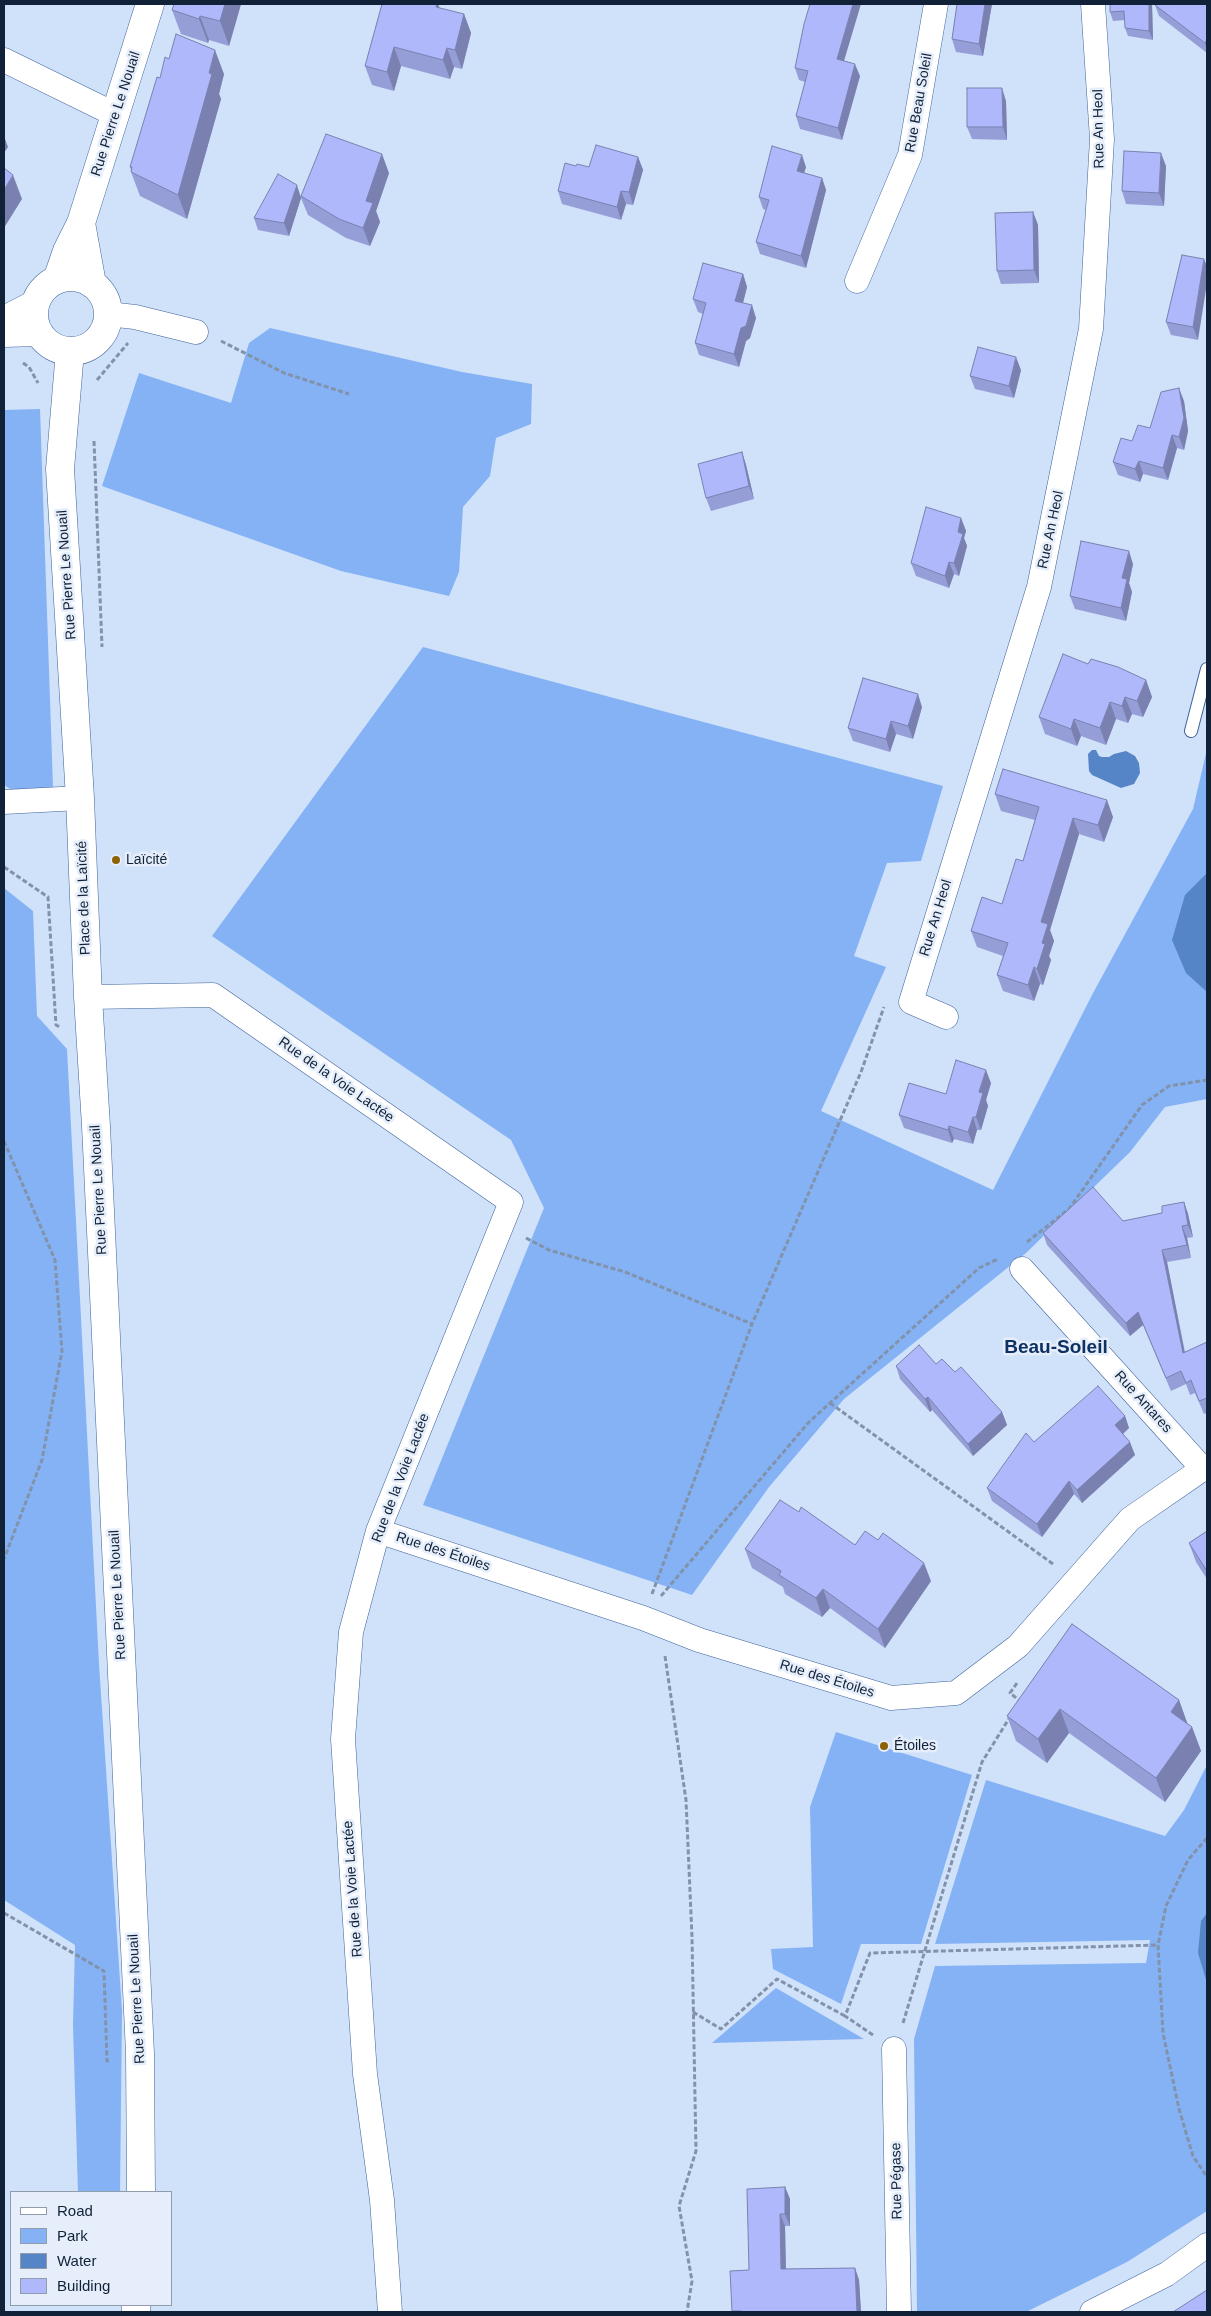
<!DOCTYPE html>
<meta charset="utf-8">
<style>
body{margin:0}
#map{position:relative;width:1211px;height:2316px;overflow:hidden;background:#d0e1fa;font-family:Helvetica,sans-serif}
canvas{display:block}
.frame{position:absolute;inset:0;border:5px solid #112137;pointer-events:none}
.legend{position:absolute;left:10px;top:2191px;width:162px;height:115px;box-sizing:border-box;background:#e5eefa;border:1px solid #909cac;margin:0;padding:6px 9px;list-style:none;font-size:15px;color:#112137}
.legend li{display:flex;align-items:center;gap:10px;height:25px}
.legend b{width:25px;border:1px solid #909cac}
</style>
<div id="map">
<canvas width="1211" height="2316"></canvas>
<div class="frame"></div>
<ul class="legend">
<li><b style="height:6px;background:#fff"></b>Road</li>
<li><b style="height:14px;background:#84b2f5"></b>Park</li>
<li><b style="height:14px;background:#5584c7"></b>Water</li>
<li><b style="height:14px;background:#aeb8fb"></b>Building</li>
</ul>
</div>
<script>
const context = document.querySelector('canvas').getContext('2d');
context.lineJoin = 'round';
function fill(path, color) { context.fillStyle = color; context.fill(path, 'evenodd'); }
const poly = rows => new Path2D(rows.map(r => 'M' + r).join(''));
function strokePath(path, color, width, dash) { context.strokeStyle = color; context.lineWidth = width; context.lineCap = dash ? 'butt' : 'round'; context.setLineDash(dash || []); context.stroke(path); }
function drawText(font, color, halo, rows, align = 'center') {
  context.font = font + ' Helvetica,sans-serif'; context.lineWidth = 5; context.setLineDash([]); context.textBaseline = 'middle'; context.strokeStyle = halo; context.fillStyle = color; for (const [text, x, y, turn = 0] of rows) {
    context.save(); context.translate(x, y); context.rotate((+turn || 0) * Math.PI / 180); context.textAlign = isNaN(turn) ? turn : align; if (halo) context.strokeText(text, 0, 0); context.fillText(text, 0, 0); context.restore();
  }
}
fill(poly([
 [270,328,462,372,532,384,531,424,496,438,490,476,463,507,459,572,449,596,341,571,102,486,139,373,231,403,249,343],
 [40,409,53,787,21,796,4,785,4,410],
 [423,647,943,786,921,861,887,863,854,956,886,967,821,1111,993,1190,1092,995,1193,809,1207,749,1207,1099,1165,1107,1130,1152,1026,1253,844,1399,769,1487,692,1595,423,1505,544,1208,511,1140,212,936],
 [4,888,33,911,37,1016,67,1049,99,1664,122,2011,120,2192,78,2192,73,2025,75,1945,4,1900],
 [836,1732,972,1775,921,1944,861,1944,841,2004,773,1969,771,1949,813,1947,810,1807],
 [1207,1765,1207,2211,1127,2262,1026,2312,917,2312,914,2039,935,1966,1146,1963,1150,1940,935,1944,986,1780,1165,1836,1184,1810],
 [776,1988,864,2039,712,2043]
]), '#84b2f5');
fill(poly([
 [1092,750,1096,750,1099,756,1102,757,1109,757,1114,754,1126,751,1135,756,1139,763,1140,773,1134,784,1121,788,1092,775,1089,771,1088,754],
 [1207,873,1207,992,1186,973,1172,940,1185,895],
 [1207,1913,1207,1983,1198,1953,1201,1921]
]), '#5584c7');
const service = poly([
 [1191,731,1207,669]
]);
const minor = poly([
 [4,60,116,115],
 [857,281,910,155,936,4],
 [108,314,135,317,196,332],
 [4,318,37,301],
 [4,335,40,334],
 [4,802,80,798],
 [88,997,213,995,511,1202,378,1531,351,1632,343,1739,365,2074,382,2200,390,2312],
 [946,1017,911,1002,1039,587,1091,329,1102,139,1093,4],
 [1022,1269,1203,1469],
 [378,1531,643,1618,699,1640,891,1698,956,1693,1018,1646,1130,1519,1207,1466],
 [894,2049,899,2312],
 [1092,2312,1167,2274,1207,2245]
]);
const tertiary = poly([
 [81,223,92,284],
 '34 314a37 37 0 1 1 74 0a37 37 0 1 1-74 0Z',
 [57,280,67,251,81,223,150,4],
 [70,351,60,469,80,798,88,997,96,1126,140,2053,141,2192],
 [136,2312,136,2305]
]);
strokePath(service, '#3e6399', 14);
strokePath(minor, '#3e6399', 25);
strokePath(tertiary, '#3e6399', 29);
strokePath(poly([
 [221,341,284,373,349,394],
 [23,363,29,367,38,383],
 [97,380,128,343],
 [94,441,102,647],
 [4,867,48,897,56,1025,60,1027],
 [4,1141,55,1260,62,1351,42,1460,4,1559],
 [526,1238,549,1250,625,1272,752,1324],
 [1027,1242,1069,1209,1142,1105,1169,1086,1207,1080],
 [830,1403,1053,1564],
 [652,1594,752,1324,861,1072,884,1007],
 [661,1596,809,1422,979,1268,998,1259],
 [665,1656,686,1800,692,1937,696,2151,679,2206,692,2281,687,2312],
 [1017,1683,1010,1693,1020,1701],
 [1207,1838,1188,1860,1166,1906,1158,1945,1163,2033,1179,2109,1193,2156,1207,2177],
 [4,1913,104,1971,107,2061,111,2060],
 [693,2012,721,2029,777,1979,845,2016],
 [903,2023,982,1762,1010,1717],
 [873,2035,845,2016,870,1953,1158,1945]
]), '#8292aa', 3, [5, 2.5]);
strokePath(service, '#fff', 12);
strokePath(minor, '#fff', 24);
strokePath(tertiary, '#fff', 28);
fill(poly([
 [174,4,241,4,229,46,209,40,208,43,181,34,172,10],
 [382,4,438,4,440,9,464,14,471,33,462,69,454,67,450,79,401,66,394,91,372,85,365,66],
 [957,4,992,4,983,56,956,52,952,39],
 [1110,4,1152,4,1153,40,1128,36,1125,28,1125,20,1113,21,1110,12],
 [1207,4,1207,53,1159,16,1155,5],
 [844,61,860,76,842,140,800,129,796,116,805,82,799,80,795,68],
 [224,74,219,94,221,99,187,219,140,196,131,172,131,170,130,167,160,78],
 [1006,101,1007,140,972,139,967,127],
 [638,157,643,170,633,205,626,204,621,220,562,204,558,191,576,166,589,167],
 [1166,166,1164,206,1126,204,1122,191],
 [806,167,804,173,822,178,826,190,806,268,760,254,756,242,766,210,763,209,759,197],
 [389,173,376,211,380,222,370,246,346,238,308,215,301,198,289,236,258,230,254,218,301,196],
 [1033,212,1038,225,1039,283,1001,284,997,271],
 [1182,255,1198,340,1171,335,1166,322],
 [743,274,747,287,743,303,756,318,750,338,746,341,739,367,699,355,695,343,703,314,698,312,693,299],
 [1021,370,1014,398,975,389,970,376],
 [1184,401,1188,431,1184,450,1177,448,1168,480,1143,474,1140,482,1118,475,1113,462,1150,428],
 [742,452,746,465,754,499,711,511,706,498],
 [961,518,966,531,964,538,967,546,959,576,954,574,949,588,916,576,911,563],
 [1133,564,1129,583,1132,592,1126,621,1075,609,1070,596],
 [1088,664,1146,680,1152,697,1143,717,1132,714,1128,723,1116,719,1106,745,1081,736,1077,746,1045,734,1039,717],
 [922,707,913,739,896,734,890,752,853,741,848,728],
 [995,794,1113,817,1104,842,1079,834,1050,930,1054,941,1049,956,1051,960,1043,985,1040,984,1034,1001,1003,991,997,975,1003,956,977,947,971,931,1002,904,1023,861,1035,820,1001,811],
 [991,1083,986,1100,988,1106,981,1130,977,1130,973,1144,954,1139,952,1143,904,1128,899,1115,946,1094],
 [1184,1202,1188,1214,1193,1237,1187,1238,1191,1258,1167,1262,1185,1352,1207,1342,1207,1413,1204,1414,1195,1393,1190,1395,1186,1384,1171,1391,1143,1325,1130,1336,1047,1245,1043,1233,1123,1221,1162,1213],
 [936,1364,1002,1412,1007,1425,973,1456,932,1410,930,1412,900,1379,896,1366],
 [1125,1416,1129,1428,1123,1434,1135,1455,1082,1503,1074,1494,1042,1537,992,1501,987,1488,1034,1442],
 [799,1512,855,1545,931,1581,885,1648,830,1608,822,1617,785,1594,783,1587,752,1568,745,1549],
 [1207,1531,1207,1579,1196,1562,1189,1543],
 [1072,1624,1179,1700,1187,1724,1192,1727,1201,1751,1165,1802,1069,1733,1047,1763,1016,1741,1007,1716],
 [785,2187,790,2199,790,2226,785,2226,786,2269,855,2268,859,2280,861,2312,732,2312,732,2311,749,2270]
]), '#969ed8');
fill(poly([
 [225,4,241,4,229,46,220,21],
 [437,4,438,4,444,20,436,7],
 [853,4,861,4,841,71,837,59],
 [985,4,992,4,983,56,979,44],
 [1149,4,1152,4,1153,40,1149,31],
 [464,14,471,33,462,69,455,50],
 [200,16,209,40,208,43,199,19],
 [1207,39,1207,50,1205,43],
 [394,47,401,66,394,91,387,72],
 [447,48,454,67,450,79,443,60],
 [215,50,224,74,219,94,221,99,187,219,178,195],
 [855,64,860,76,842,140,838,128],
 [1002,88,1006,101,1007,140,1003,127],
 [4,136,8,147,4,153],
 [1161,153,1166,166,1164,206,1159,193],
 [382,154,389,173,376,211,380,222,370,246,363,228,366,201],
 [802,155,806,167,801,183,797,171],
 [638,157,643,170,633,205,629,192],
 [13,175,22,199,4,228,4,190],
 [822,178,826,190,806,268,801,256],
 [297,185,301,198,289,236,284,223],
 [621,191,626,204,621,220,617,207],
 [1033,212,1038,225,1039,283,1034,270],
 [1204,259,1207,266,1207,283,1198,340,1193,327],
 [743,274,747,287,740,314,735,301],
 [752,305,756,318,750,338,746,341,739,367,734,354,741,328],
 [1016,357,1021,370,1014,398,1009,386],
 [1179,388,1184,401,1188,431,1184,450,1179,437],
 [1172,435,1177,448,1168,480,1163,468],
 [742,452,746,465,754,499,749,486],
 [1139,461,1143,474,1140,482,1135,469],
 [961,518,966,531,964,538,967,546,959,576,954,563,958,532],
 [1129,551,1133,564,1129,583,1132,592,1126,621,1121,608,1122,578],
 [949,562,954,574,949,588,945,576],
 [1146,680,1152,697,1143,717,1137,701],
 [918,694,922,707,913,739,908,726],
 [1125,697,1132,714,1128,723,1122,706],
 [1110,702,1116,719,1106,745,1100,728],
 [1074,719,1081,736,1077,746,1071,729],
 [891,721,896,734,890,752,886,739],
 [1107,800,1113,817,1104,842,1098,825],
 [1073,818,1079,834,1050,930,1054,941,1049,956,1051,960,1043,985,1037,969,1042,943,1041,922],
 [1034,967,1040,984,1034,1001,1028,985],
 [986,1070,991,1083,986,1100,988,1106,981,1130,976,1117,979,1092],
 [973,1117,977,1130,973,1144,968,1132],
 [949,1126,954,1139,952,1143,948,1130],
 [1184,1202,1188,1214,1193,1237,1188,1225],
 [1182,1226,1187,1238,1191,1258,1187,1245],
 [1162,1250,1167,1262,1187,1365,1183,1353],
 [1138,1312,1143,1325,1130,1336,1126,1323],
 [928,1397,932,1410,930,1412,925,1399],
 [1002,1412,1007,1425,973,1456,968,1444],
 [1125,1416,1129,1428,1119,1437,1115,1425],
 [1130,1442,1135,1455,1082,1503,1077,1490],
 [1069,1481,1074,1494,1042,1537,1037,1524],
 [924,1563,931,1581,885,1648,878,1629],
 [823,1589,830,1608,822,1617,816,1598],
 [1179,1700,1188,1725,1171,1712],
 [1060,1709,1069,1733,1047,1763,1038,1739],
 [1192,1727,1201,1751,1165,1802,1156,1778],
 [785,2187,790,2199,790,2226,785,2214],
 [780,2214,785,2226,786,2281,781,2269],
 [855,2268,859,2280,861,2312,857,2312]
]), '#7a81b0');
const building = poly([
 [174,4,225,4,220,21,200,16,199,19,172,10,174,4],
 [382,4,437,4,436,7,464,14,455,50,447,48,443,60,394,47,387,72,365,66,382,4],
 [810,4,853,4,837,59,855,64,838,128,796,116,808,71,795,68,804,24,810,4],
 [957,4,985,4,979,44,952,39,957,4],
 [1110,4,1149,4,1149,31,1125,28,1124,11,1110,12,1110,4],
 [1156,4,1207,4,1207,39,1205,43,1155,5,1156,4],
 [176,34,215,50,209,73,212,74,178,195,131,172,132,167,130,167,157,77,160,78,165,57,169,59,176,34],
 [967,88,1002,88,1003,127,967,127,967,88],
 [326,134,382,154,366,201,373,203,363,228,339,219,301,196,326,134],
 [596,145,638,157,629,192,621,191,617,207,558,191,565,163,576,166,577,164,589,167,596,145],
 [772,146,802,155,797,171,822,178,801,256,756,242,769,200,759,197,772,146],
 [1124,151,1161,153,1159,193,1122,191,1124,151],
 [4,168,13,175,4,190,4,168],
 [278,174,297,185,284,223,254,218,278,174],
 [1033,212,1034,270,997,271,995,213,1033,212],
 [1182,255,1204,259,1193,327,1166,322,1182,255],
 [703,263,743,274,735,301,752,305,746,326,741,328,734,354,695,343,706,303,693,299,703,263],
 [978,347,1016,357,1009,386,970,376,978,347],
 [1179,388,1184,418,1179,437,1172,435,1163,468,1139,461,1135,469,1113,462,1121,438,1132,441,1138,425,1150,428,1161,392,1179,388],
 [742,452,749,486,706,498,698,464,742,452],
 [926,507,961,518,958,532,963,534,954,563,949,562,945,576,911,563,926,507],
 [1081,541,1129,551,1122,578,1127,579,1121,608,1070,596,1081,541],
 [1063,654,1088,664,1091,659,1118,667,1146,680,1137,701,1125,697,1122,706,1110,702,1100,728,1074,719,1071,729,1039,717,1063,654],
 [863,678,918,694,908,726,891,721,886,739,848,728,863,678],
 [1003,769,1107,800,1098,825,1073,818,1041,922,1048,924,1042,943,1045,944,1037,969,1034,967,1028,985,997,975,1008,943,971,931,982,897,1002,904,1016,859,1023,861,1039,807,995,794,1003,769],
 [956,1060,986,1070,979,1092,983,1093,976,1117,973,1117,968,1132,949,1126,948,1130,899,1115,909,1083,946,1094,956,1060],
 [1093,1187,1123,1221,1162,1213,1162,1206,1184,1202,1188,1225,1182,1226,1187,1245,1162,1250,1183,1353,1207,1342,1207,1398,1199,1401,1191,1380,1186,1383,1181,1371,1166,1378,1138,1312,1126,1323,1043,1233,1093,1187],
 [919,1345,936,1364,942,1359,955,1372,961,1367,1002,1412,968,1444,928,1397,925,1399,896,1366,919,1345],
 [1098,1386,1125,1416,1115,1425,1130,1442,1077,1490,1069,1481,1037,1524,987,1488,1026,1433,1034,1442,1098,1386],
 [780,1500,799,1512,801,1507,855,1545,865,1531,878,1540,883,1533,924,1563,878,1629,823,1589,816,1598,779,1575,781,1571,745,1549,780,1500],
 [1207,1531,1207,1571,1189,1543,1207,1531],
 [1072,1624,1179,1700,1171,1712,1192,1727,1156,1778,1060,1709,1038,1739,1007,1716,1072,1624],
 [785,2187,785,2214,780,2214,781,2269,855,2268,857,2312,742,2312,742,2311,732,2311,730,2271,749,2270,747,2189,785,2187],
 [1207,2290,1207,2312,1173,2312,1207,2290]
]);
fill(building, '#aeb8fb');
strokePath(building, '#7a81b0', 1);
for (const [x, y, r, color] of [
 [116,860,5,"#8d6206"],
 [884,1746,5,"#8d6206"]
]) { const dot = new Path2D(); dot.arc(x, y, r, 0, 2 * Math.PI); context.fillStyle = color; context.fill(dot); strokePath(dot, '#e5eefa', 2); }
drawText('14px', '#112137', '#e5eefa', [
 ["Rue Beau Soleil",919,103,-80],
 ["Rue Pierre Le Nouail",116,114,-72],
 ["Rue An Heol",1099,129,-91],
 ["Rue An Heol",1051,530,-78],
 ["Rue Pierre Le Nouail",67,575,-94],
 ["Place de la Laïcité",84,898,-92],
 ["Rue An Heol",936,918,-73],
 ["Rue de la Voie Lactée",336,1080,35],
 ["Rue Pierre Le Nouail",99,1190,-93],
 ["Rue Antares",1143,1402,48],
 ["Rue de la Voie Lactée",401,1478,-69],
 ["Rue des Étoiles",443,1552,18],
 ["Rue Pierre Le Nouail",118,1595,-93],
 ["Rue des Étoiles",827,1679,17],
 ["Rue de la Voie Lactée",353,1889,-94],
 ["Rue Pierre Le Nouail",137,1999,-93],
 ["Rue Pégase",897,2181,-91]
]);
drawText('14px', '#112137', '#e5eefa', [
 ["Laïcité",126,860],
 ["Étoiles",894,1746]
], 'left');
drawText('bold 19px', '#0d3162', '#e5eefa', [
 ["Beau-Soleil",1056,1348]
]);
</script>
